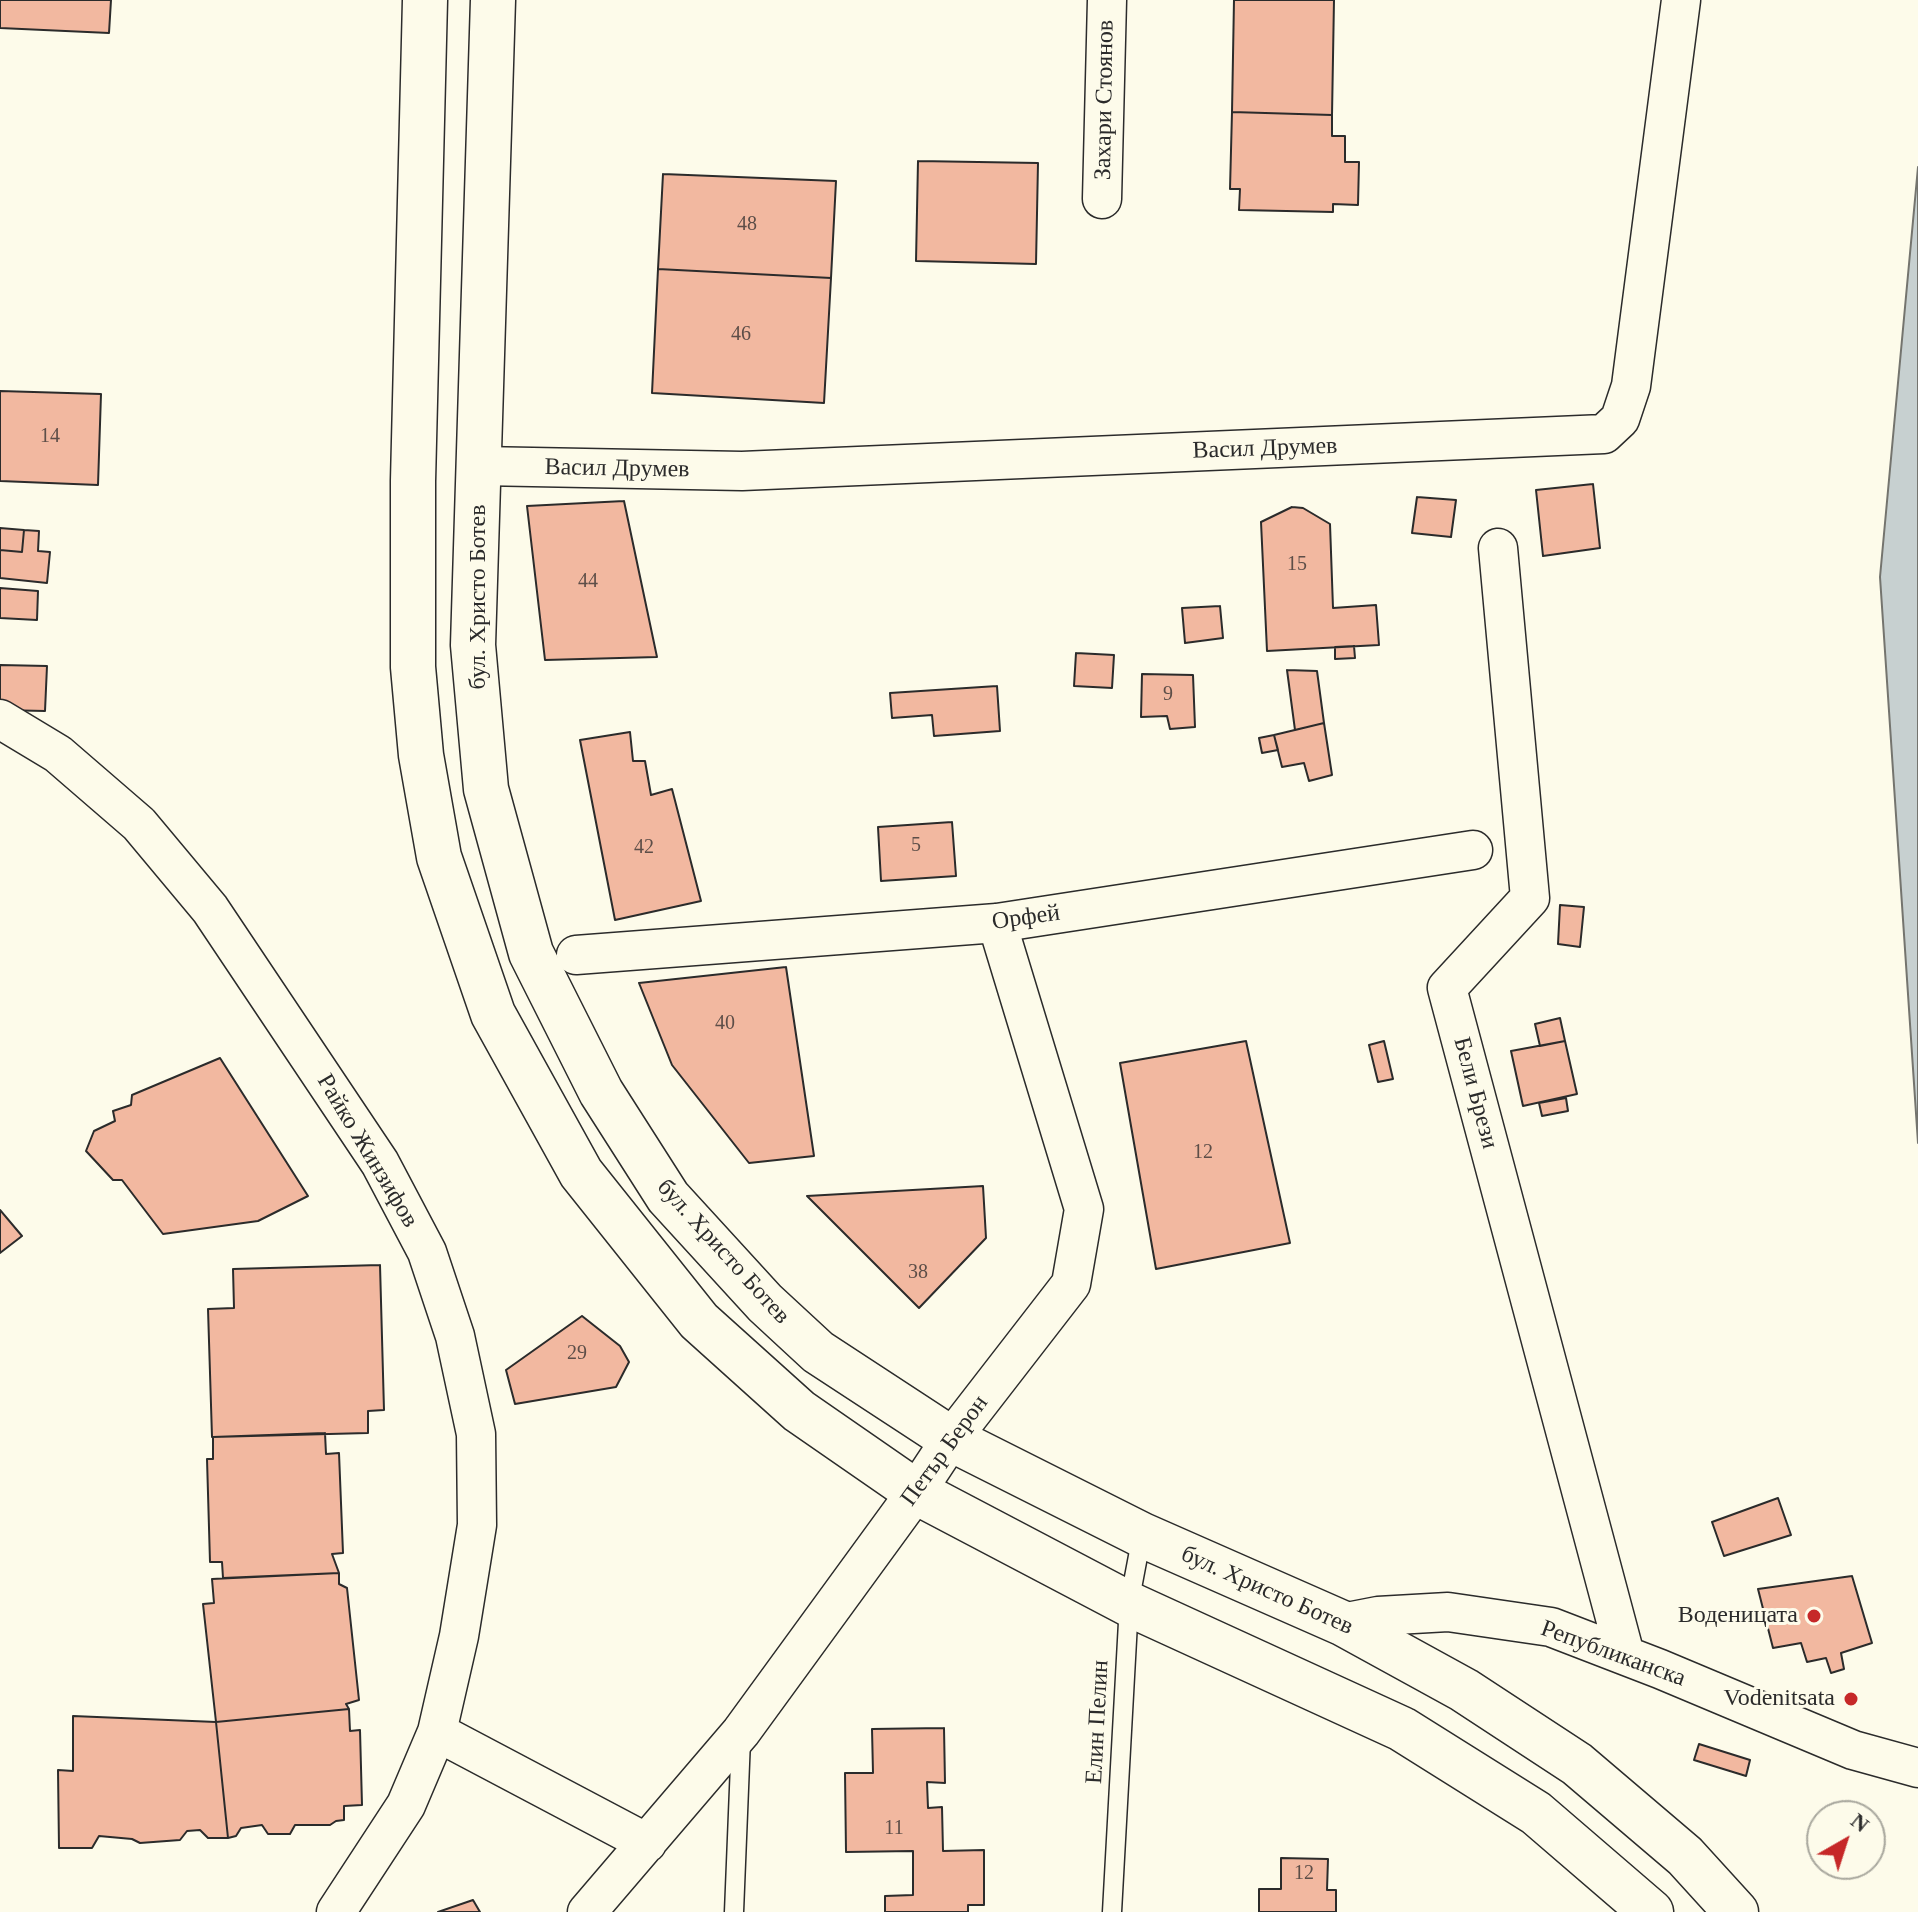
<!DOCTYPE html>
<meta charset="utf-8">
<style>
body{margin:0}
#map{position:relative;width:1918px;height:1912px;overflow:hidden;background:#fdfbea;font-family:Georgia,serif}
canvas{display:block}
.north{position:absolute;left:1806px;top:1800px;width:80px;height:80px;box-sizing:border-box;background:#fdfbea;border:2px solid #a9a89e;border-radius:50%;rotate:39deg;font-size:22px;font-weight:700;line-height:32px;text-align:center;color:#2b2b2b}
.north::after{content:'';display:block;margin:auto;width:28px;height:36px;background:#c62828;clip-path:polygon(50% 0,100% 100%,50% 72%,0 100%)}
</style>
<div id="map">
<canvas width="1918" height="1912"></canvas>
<div class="north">N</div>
</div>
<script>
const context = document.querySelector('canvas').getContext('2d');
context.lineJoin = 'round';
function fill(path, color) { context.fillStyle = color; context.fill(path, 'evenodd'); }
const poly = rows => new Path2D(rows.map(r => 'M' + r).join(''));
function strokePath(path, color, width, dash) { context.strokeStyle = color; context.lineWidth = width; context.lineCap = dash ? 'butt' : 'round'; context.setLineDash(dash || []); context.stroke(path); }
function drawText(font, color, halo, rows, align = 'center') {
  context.font = font + ' Georgia,serif'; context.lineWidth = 6; context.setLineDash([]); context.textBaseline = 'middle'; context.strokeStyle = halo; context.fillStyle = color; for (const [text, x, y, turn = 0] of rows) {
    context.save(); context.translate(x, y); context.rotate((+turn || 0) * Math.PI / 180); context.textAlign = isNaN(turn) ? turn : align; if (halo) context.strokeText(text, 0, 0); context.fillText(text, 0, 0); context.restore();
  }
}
const water = poly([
 [1918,167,1918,1143,1880,577,1918,167]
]);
fill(water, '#c7d0d0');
strokePath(water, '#74746e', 2);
const building = poly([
 [0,0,111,0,109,33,0,28,0,0],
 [1234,0,1334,0,1332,115,1232,112,1234,0],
 [1232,112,1332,115,1332,136,1345,136,1345,162,1359,162,1358,205,1333,204,1333,212,1239,210,1240,189,1230,189,1232,112],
 [918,161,1038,163,1036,264,916,261,918,161],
 [663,174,836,181,831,278,658,269,663,174],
 [658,269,831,278,824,403,652,393,658,269],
 [0,391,101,394,98,485,0,481,0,391],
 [1593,484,1600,548,1543,556,1536,490,1593,484],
 [1417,497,1456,500,1451,537,1412,533,1417,497],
 [624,501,657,657,545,660,527,506,624,501],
 [1292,507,1303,508,1330,524,1333,608,1376,605,1379,645,1267,651,1261,522,1292,507],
 [0,528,24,530,22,552,0,550,0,528],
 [24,530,39,531,38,551,50,552,47,583,0,578,0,550,22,552,24,530],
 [0,588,38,591,37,620,0,618,0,588],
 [1220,606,1223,638,1185,643,1182,608,1220,606],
 [1354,646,1355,658,1335,659,1335,647,1354,646],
 [1076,653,1114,655,1112,688,1074,686,1076,653],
 [0,665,47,666,45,711,0,710,0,665],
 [1287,670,1317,671,1324,723,1295,730,1287,670],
 [1142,674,1193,675,1195,727,1170,729,1167,716,1141,717,1142,674],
 [997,686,1000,731,934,736,932,715,892,718,890,693,997,686],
 [1324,723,1332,775,1309,781,1304,763,1282,767,1274,735,1324,723],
 [630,732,633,761,645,761,651,795,672,789,701,901,615,920,580,740,630,732],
 [1274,735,1278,750,1262,753,1259,738,1274,735],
 [952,822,956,876,881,881,878,827,952,822],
 [1560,905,1584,907,1580,947,1558,944,1560,905],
 [786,967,814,1156,749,1163,672,1065,639,983,786,967],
 [1560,1018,1565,1041,1540,1046,1535,1024,1560,1018],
 [1246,1041,1290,1243,1156,1269,1120,1063,1246,1041],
 [1384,1041,1393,1079,1378,1082,1369,1045,1384,1041],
 [1565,1041,1577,1094,1523,1106,1511,1051,1565,1041],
 [220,1058,308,1196,258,1221,163,1234,122,1180,113,1180,86,1151,94,1131,115,1121,113,1111,131,1105,132,1095,220,1058],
 [1566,1098,1568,1111,1542,1116,1539,1103,1566,1098],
 [983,1186,986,1238,919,1308,807,1196,983,1186],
 [0,1210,22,1236,0,1253,0,1210],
 [380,1265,384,1410,368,1411,368,1433,212,1437,208,1309,234,1308,233,1269,380,1265],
 [582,1316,620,1346,629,1362,616,1387,515,1404,506,1370,582,1316],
 [325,1433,326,1454,339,1453,343,1553,332,1554,339,1573,223,1578,222,1562,210,1562,207,1459,213,1459,213,1437,325,1433],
 [1778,1498,1791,1535,1724,1556,1712,1522,1778,1498],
 [339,1573,339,1584,347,1588,359,1700,346,1704,349,1709,216,1722,203,1604,214,1603,212,1579,339,1573],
 [1852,1576,1872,1643,1841,1653,1844,1669,1831,1673,1826,1658,1807,1662,1801,1643,1773,1648,1758,1589,1852,1576],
 [349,1709,350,1731,360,1730,362,1805,344,1806,344,1820,336,1821,330,1825,295,1825,290,1834,268,1834,262,1825,241,1828,236,1836,228,1838,216,1722,349,1709],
 [73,1716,216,1722,228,1838,208,1838,200,1830,187,1831,180,1840,140,1843,132,1839,99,1836,92,1848,59,1848,58,1770,73,1771,73,1716],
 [944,1728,945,1783,927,1782,928,1808,942,1807,943,1851,984,1850,984,1905,968,1905,968,1912,885,1912,885,1896,913,1895,913,1851,846,1852,845,1773,873,1773,872,1729,944,1728],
 [1699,1744,1750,1760,1746,1776,1694,1760,1699,1744],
 [1281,1858,1328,1859,1327,1890,1336,1890,1336,1912,1259,1912,1259,1889,1281,1889,1281,1858],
 [473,1900,480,1912,438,1912,473,1900]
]);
fill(building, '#f2b8a0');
strokePath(building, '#2b2b2b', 2);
const service = poly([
 [734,1912,741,1739],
 [1112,1912,1129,1604,1142,1535]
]);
const minor = poly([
 [1102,199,1107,0],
 [480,466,742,471,1604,434,1620,419,1631,386,1681,0],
 [1498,548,1530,898,1447,988,1625,1655],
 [0,719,58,754,139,824,210,909,380,1163,427,1252,455,1336,476,1434,477,1525,459,1636,437,1732,406,1805,336,1912],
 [576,955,997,923,1473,850],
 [1342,1623,1378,1616,1448,1612,1551,1627,1660,1669,1853,1750,1918,1768],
 [437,1732,647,1843],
 [587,1912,741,1732,916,1492,951,1439,1071,1284,1084,1209,997,923]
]);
const secondary = poly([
 [425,0,413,481,413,667,421,755,439,857,493,1014,581,1173,699,1321,799,1411,916,1492,1129,1604,1402,1729,1536,1813,1651,1912],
 [493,0,473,645,486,789,531,953,601,1092,668,1197,765,1303,818,1352,951,1439,1142,1535,1342,1623,1464,1690,1577,1764,1685,1856,1736,1912]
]);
strokePath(service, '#2b2b2b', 21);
strokePath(minor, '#2b2b2b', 41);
strokePath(secondary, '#2b2b2b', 47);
strokePath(service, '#fdfbea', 18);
strokePath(minor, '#fdfbea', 38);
strokePath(secondary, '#fdfbea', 44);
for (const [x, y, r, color] of [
 [1814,1616,8,"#c62828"],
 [1851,1699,8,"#c62828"]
]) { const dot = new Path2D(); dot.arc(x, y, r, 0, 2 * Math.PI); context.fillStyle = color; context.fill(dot); strokePath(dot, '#fdfbea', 3); }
drawText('20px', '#5d4e48', null, [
 ["48",747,225],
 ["46",741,335],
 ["14",50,437],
 ["15",1297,565],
 ["44",588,582],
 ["9",1168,695],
 ["5",916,846],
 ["42",644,848],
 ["40",725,1024],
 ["12",1203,1153],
 ["38",918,1273],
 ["29",577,1354],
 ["11",894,1829],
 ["12",1304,1874]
]);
drawText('24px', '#2b2b2b', '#fdfbea', [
 ["Захари Стоянов",1105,100,-89],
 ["Васил Друмев",1265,449,-2],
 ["Васил Друмев",617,469,1],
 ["бул. Христо Ботев",479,597,-90],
 ["Орфей",1026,918,-8],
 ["Бели Брези",1475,1093,75],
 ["Райко Жинзифов",367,1151,59],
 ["бул. Христо Ботев",723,1252,48],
 ["Петър Берон",945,1451,-54],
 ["бул. Христо Ботев",1267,1591,24],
 ["Републиканска",1613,1654,20],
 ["Елин Пелин",1098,1722,-87]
]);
drawText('24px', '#2b2b2b', '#fdfbea', [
 ["Воденицата",1798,1616],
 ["Vodenitsata",1835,1699]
], 'right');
</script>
